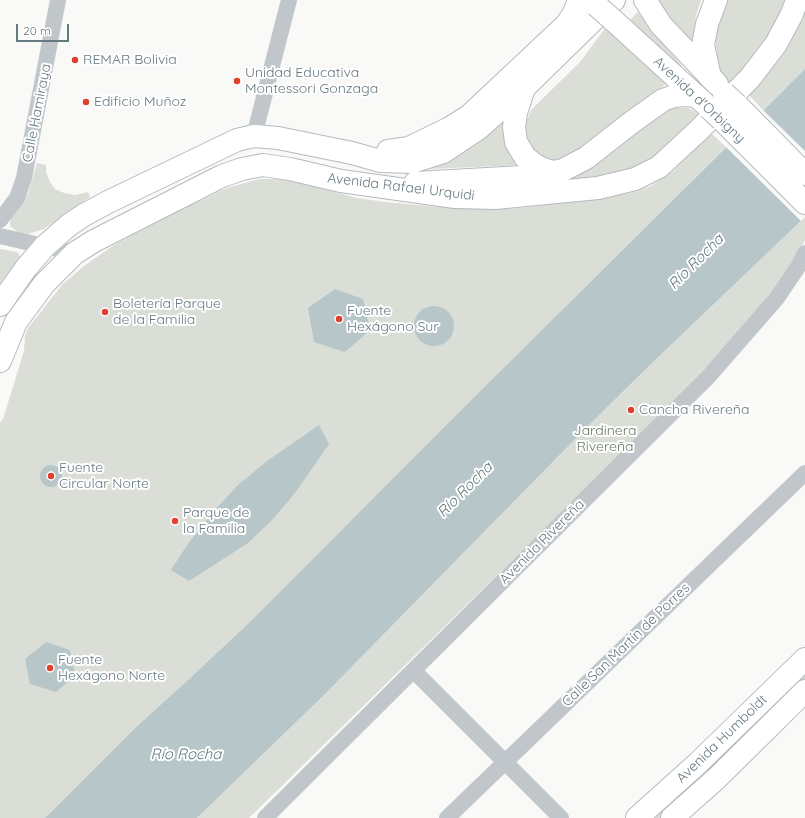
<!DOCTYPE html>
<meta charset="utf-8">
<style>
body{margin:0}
#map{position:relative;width:805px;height:818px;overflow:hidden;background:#f9f9f7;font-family:Quicksand,sans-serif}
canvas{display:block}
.scale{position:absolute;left:16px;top:24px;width:53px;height:18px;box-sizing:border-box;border:2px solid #657981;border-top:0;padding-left:5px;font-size:12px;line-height:14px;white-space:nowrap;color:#657981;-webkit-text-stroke:3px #fff;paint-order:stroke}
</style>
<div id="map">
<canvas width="805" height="818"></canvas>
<div class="scale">20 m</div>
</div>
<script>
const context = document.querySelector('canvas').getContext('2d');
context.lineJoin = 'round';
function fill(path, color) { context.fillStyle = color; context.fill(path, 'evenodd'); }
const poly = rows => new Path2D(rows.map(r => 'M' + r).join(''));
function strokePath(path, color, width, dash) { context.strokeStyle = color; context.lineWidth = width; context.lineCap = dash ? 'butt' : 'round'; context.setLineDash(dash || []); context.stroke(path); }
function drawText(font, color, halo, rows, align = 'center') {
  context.font = font + ' Quicksand,sans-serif'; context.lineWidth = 4; context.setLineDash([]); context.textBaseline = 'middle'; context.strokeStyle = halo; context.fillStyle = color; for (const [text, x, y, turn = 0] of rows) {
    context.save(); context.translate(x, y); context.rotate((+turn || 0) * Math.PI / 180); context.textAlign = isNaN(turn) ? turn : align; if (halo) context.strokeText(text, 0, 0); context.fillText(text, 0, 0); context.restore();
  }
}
fill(poly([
 [655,0,701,0,696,15,693,41,676,28],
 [729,0,788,0,764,48,730,87,720,69,717,56,716,46,716,32,721,15],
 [805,4,805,69,763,110,748,94],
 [638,12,647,25,682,66,680,68,629,21],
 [606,27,666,84,639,103,594,140,569,155,560,160,551,161,534,152,528,143,525,133,526,122,531,110,580,62],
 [670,108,688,108,694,111,701,116,659,156,621,176,555,184,576,177,589,169,626,138],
 [506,118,521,165,428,169,462,152],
 [710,132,726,147,450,421,252,620,189,679,135,728,45,818,0,818,0,422,3,419,24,351,25,336,28,328,62,285,84,266,114,245,170,215,227,188,259,179,282,179,301,183,357,198,385,202,463,209,520,208,607,197,631,193,651,186,673,171],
 [37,163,46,165,46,172,50,182,55,189,64,193,75,195,88,192,90,197,44,229,28,234,19,233,10,226,10,223,11,218,28,194],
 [805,217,805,240,774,293,719,354,586,488,249,818,197,818,324,695,590,424,650,365],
 [0,249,17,252,20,256,19,262,0,287],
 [805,670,805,679,704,777,659,818,651,818]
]), '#daded6');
fill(poly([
 [805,69,805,217,650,365,590,424,324,695,197,818,45,818,135,728,189,679,252,620,450,421],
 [335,289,363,299,370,330,345,352,314,342,308,308],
 '414 326a20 20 0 1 1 40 0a20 20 0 1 1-40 0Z',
 [319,425,329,444,295,493,273,519,248,543,189,581,171,570,188,544,213,512,238,485,267,461],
 '40 476a11 11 0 1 1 22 0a11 11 0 1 1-22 0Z',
 [46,642,70,650,75,676,56,692,30,684,25,659]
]), '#b7c6c8');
fill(poly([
 [763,110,805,151,805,217,801,221,726,147]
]), '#f9f9f7');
const secondary = poly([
 [645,0,661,25,717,84],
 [613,20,705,104],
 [737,105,805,174],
 [722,120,805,203]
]);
const primary = poly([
 [710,77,703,45,707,24,716,0],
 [524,88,516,113,514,127,516,142,525,157,535,165,543,169,554,172],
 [388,151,409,148,450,128,469,116,567,24,574,13,579,0],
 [415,183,523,177,554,172,563,170,586,158,632,122,663,100,674,96,685,95,696,96],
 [0,305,26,268,45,246,69,225,84,215,108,202,237,140,254,136,278,138,352,153,380,161,412,162,443,152,479,128,524,88,614,0],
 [0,361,16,322,44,284,75,253,94,241,222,176,242,169,263,165,290,169,341,181,455,197,495,198,598,188,635,179,659,167,699,130,750,78,776,44,792,14,797,0],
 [637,818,697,764,805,659],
 [672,818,717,778,805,691]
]);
strokePath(secondary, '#b3babd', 24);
strokePath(primary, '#b4babd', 24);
strokePath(poly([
 [254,136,289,0],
 [0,220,17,198,24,178,58,0],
 [0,236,75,253],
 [414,671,561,818],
 [265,818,709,376,777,298,798,267,805,253],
 [447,818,805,473]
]), '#c0c6c9', 16);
strokePath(secondary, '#fff', 22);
strokePath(primary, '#fff', 22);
const secondaryBridge = poly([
 [596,5,613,20],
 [724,93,737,105],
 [709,108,722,120]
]);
strokePath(secondaryBridge, '#b3babd', 24, []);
strokePath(secondaryBridge, '#fff', 22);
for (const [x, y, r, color] of [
 [75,60,4,"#df4130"],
 [237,81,4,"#df4130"],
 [86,102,4,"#df4130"],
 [105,312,4,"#df4130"],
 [339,319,4,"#df4130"],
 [631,410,4,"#df4130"],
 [51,476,4,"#df4130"],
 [175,521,4,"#df4130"],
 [50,668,4,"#df4130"]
]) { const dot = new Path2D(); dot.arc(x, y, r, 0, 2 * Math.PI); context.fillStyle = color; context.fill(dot); strokePath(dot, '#fff', 1.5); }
drawText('14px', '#657981', '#fff', [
 ["REMAR Bolivia",83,60],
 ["Unidad Educativa",245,73],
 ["Montessori Gonzaga",245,89],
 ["Edificio Muñoz",94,102],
 ["Boletería Parque",113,304],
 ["de la Familia",113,320],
 ["Fuente",347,311],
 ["Hexágono Sur",347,327],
 ["Cancha Rivereña",639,410],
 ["Fuente",59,468],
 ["Circular Norte",59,484],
 ["Parque de",183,513],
 ["la Familia",183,529],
 ["Fuente",58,660],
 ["Hexágono Norte",58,676]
], 'left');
drawText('14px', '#657981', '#fff', [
 ["Avenida d'Orbigny",699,100,43],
 ["Calle Hamiraya",37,113,-79],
 ["Avenida Rafael Urquidi",401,187,7],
 ["Avenida Rivereña",542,542,-45],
 ["Calle San Martín de Porres",626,645,-44],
 ["Avenida Humboldt",722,739,-44]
]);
drawText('14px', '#6a7963', '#fff', [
 ["Jardinera",605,431],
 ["Rivereña",605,447]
]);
drawText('italic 15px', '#60777b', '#fff', [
 ["Río Rocha",696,262,-45],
 ["Río Rocha",465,490,-45],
 ["Río Rocha",186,754]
]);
</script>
